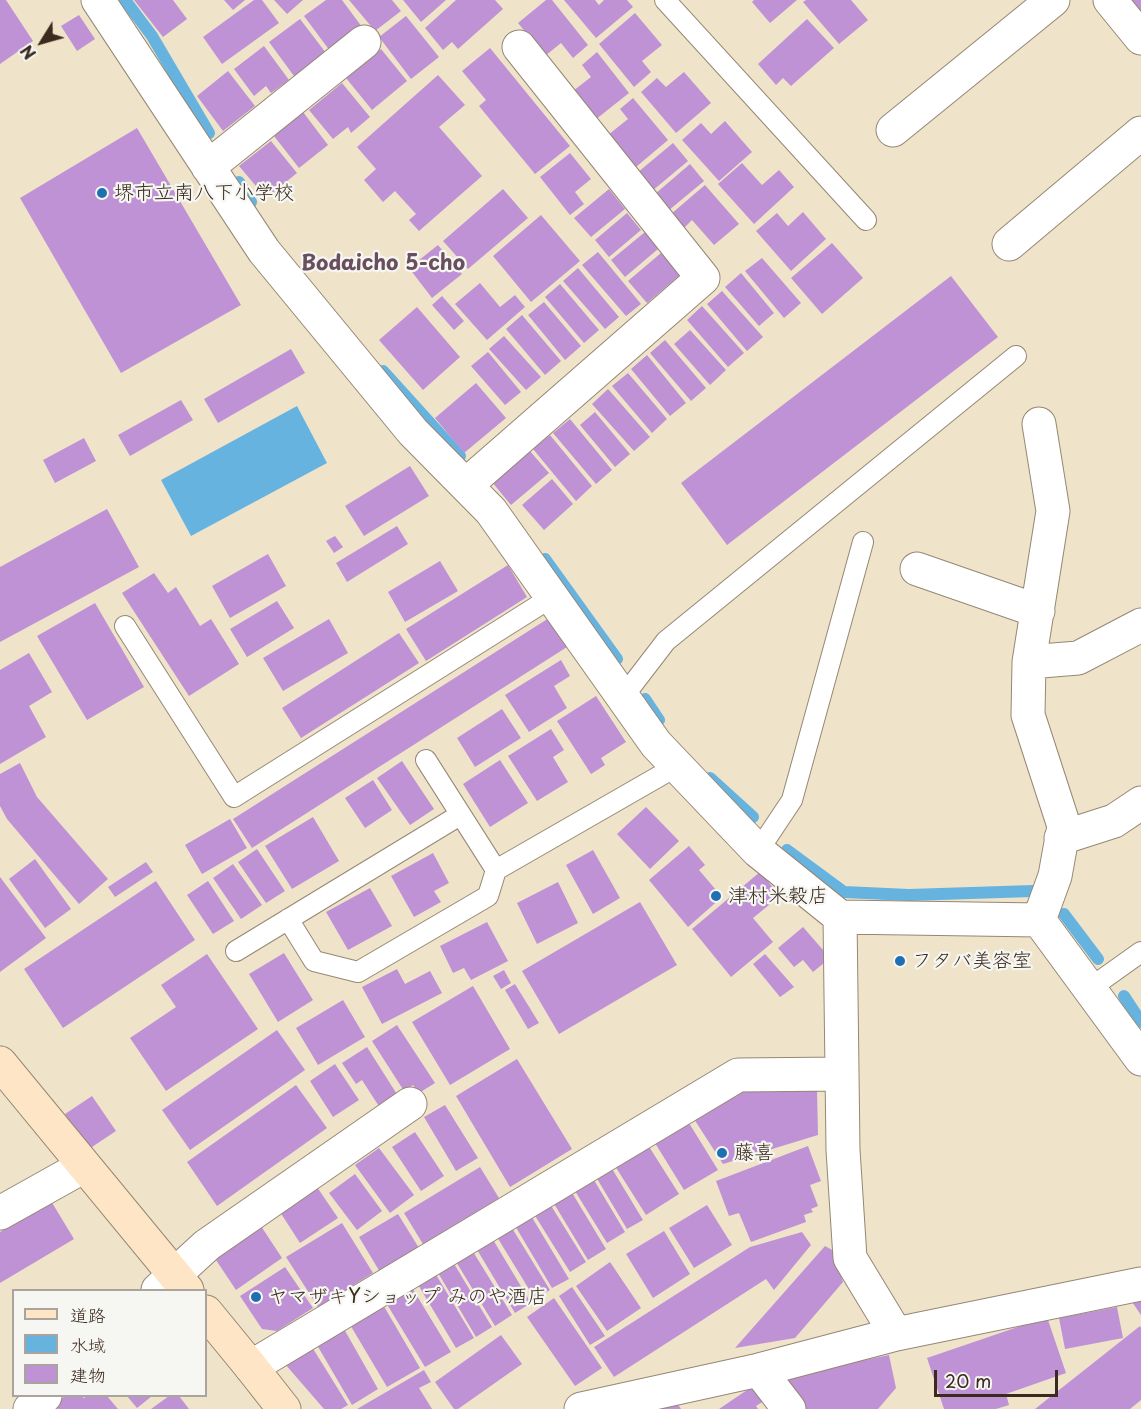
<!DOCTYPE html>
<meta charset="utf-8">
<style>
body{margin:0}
#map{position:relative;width:1141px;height:1409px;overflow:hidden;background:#efe4ca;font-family:"Playpen Sans","Klee One",sans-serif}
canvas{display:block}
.legend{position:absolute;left:12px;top:1289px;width:195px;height:108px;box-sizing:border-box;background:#f6f6f2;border:2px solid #aba49d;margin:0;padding:8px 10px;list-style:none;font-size:18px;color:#3b2a1e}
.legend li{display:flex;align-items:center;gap:12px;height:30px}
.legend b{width:30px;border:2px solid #aba49d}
.north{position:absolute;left:12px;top:12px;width:60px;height:60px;-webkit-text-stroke:4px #f6f6f2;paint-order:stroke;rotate:233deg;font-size:16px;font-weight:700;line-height:24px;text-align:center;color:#3b2a1e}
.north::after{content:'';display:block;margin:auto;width:21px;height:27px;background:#3b2a1e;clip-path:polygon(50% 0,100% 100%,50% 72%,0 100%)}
.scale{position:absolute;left:934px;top:1370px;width:124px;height:27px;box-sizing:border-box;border:3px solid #3b2a1e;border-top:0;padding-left:8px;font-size:18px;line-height:21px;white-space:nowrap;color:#3b2a1e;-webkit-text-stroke:4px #f6f6f2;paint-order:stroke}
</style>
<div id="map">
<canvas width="1141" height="1409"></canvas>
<ul class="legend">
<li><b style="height:8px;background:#fee5c5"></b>道路</li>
<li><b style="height:16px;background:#67b3e0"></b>水域</li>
<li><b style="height:16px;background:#be92d5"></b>建物</li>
</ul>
<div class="north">N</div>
<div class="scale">20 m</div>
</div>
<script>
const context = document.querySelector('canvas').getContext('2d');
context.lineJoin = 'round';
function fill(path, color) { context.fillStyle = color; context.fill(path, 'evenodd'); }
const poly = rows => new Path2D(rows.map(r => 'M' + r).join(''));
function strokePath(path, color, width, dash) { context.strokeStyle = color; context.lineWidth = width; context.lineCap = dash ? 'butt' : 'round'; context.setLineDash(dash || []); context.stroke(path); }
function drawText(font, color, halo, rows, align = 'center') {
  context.font = font + ' "Playpen Sans","Klee One",sans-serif'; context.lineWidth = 4.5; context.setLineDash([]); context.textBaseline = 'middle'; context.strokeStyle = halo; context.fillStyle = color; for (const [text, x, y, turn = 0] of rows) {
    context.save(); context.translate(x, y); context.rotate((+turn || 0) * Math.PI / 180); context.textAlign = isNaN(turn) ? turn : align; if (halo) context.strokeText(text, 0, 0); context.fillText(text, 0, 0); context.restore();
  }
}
fill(poly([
 [297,406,327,463,191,536,161,480]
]), '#67b3e0');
strokePath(poly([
 [125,0,152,36,209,133],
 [239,182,251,202],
 [383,371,460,456],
 [545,559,617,659],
 [645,699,659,720],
 [710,778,753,817],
 [787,850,844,892,909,895,1033,891],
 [1064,914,1098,959],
 [1124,996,1141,1022]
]), '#67b3e0', 12);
fill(poly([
 [0,0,6,0,33,41,0,64],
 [134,0,173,0,187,19,163,37],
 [224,0,245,0,233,10],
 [254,0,262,0,279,23,222,64,203,37],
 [274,0,303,0,287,14],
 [326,0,342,0,362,27,330,51,304,16],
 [349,0,392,0,401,11,375,31],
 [403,0,446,0,421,22],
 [456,0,495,0,503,9,458,49,452,42,443,50,425,28],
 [546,0,552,0,588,45,573,58,561,43,545,56,518,23],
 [564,0,595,0,599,5,604,0,627,0,633,7,596,38],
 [754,0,797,0,770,23,752,2],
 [806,0,851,0,868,20,839,44,803,2],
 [1124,0,1141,0,1141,23],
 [635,13,662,45,642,61,651,72,634,87,599,44],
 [79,15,95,39,77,51,61,26],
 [406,16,439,57,411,79,379,37],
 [300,19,326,53,294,76,269,42],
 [807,19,834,48,791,86,783,78,776,85,758,64],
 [264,46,289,80,271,93,266,86,254,96,234,69],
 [490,48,570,146,535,174,479,106,486,100,462,71],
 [381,49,407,81,372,110,346,78],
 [597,52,629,93,595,120,573,91,591,77,582,65],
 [228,71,255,106,223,131,197,96],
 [684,72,711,103,676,133,641,92,657,78,666,87],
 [438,75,465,105,439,127,482,176,419,231,409,220,416,214,395,191,383,202,364,180,376,169,357,147],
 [342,83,370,117,351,133,348,127,333,139,309,110],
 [633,98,668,140,636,167,608,135,628,119,620,109],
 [303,112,328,145,299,168,274,136],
 [725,121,752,152,719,181,682,140,701,123,711,134],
 [137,128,241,305,121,373,20,198],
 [271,141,297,173,266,198,239,166],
 [673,143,688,161,652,191,637,173],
 [570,153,591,179,575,192,584,204,570,215,540,177],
 [742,163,762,185,779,170,794,187,754,224,718,184],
 [690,164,704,181,668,211,655,194],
 [705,185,739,224,714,245,692,220,684,228,671,214],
 [503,189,528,218,468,269,443,241],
 [609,189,625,209,591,237,574,218],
 [803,212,826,239,791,271,756,231,777,213,788,226],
 [627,213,641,230,609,257,595,240],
 [541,215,580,261,531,302,493,256],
 [645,232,658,249,625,277,611,260],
 [832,243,863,278,822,314,791,278],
 [438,245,462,274,432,298,409,268],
 [598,252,641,304,626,316,582,265],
 [661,253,680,275,647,303,628,281],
 [762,258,801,303,784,318,745,271],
 [578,268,619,317,605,329,563,281],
 [741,273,774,313,759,326,725,287],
 [951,276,998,337,727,545,681,483],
 [480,283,500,307,515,295,525,307,487,340,455,304],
 [560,284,599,330,584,343,545,297],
 [722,291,763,337,747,351,707,304],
 [442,296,464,321,454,330,432,305],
 [544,302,581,346,565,360,528,315],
 [702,306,744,353,728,367,687,320],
 [417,307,460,357,423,390,379,340],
 [522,315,561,361,545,375,506,329],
 [690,330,726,370,710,385,674,344],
 [504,336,541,377,526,390,489,349],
 [665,340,706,388,691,401,650,353],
 [291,349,305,373,218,423,204,399],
 [488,352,521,392,505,405,471,366],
 [647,355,686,403,670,416,631,369],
 [628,373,667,419,652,433,612,386],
 [476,383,506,418,464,453,435,418],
 [608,389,650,437,634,451,592,404],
 [181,400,193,420,130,456,118,435],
 [595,412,630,454,615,467,580,425],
 [570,419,612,470,596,484,553,433],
 [550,435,592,486,576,501,533,449],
 [84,438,96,461,55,483,43,460],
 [529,450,549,473,511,505,492,482],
 [410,466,429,496,364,536,345,506],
 [552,479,573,504,544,530,522,505],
 [107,509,139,567,0,642,0,567],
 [397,526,408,544,347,582,336,563],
 [335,536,343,547,334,553,326,541],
 [268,554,286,586,230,618,212,586],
 [440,561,458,591,405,622,388,592],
 [508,565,527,597,426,661,406,629],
 [154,573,168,593,176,587,200,626,211,619,239,664,189,696,122,593],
 [277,601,294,628,247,657,230,629],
 [95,603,144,687,87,720,37,636],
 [549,618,567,647,252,848,233,819],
 [329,619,348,653,283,691,263,658],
 [399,633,419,663,301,738,282,708],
 [29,653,52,692,29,706,46,737,0,764,0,670],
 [561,660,570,676,554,686,567,708,529,732,505,695],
 [596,696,626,742,601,758,605,765,591,774,557,721],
 [502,709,521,738,475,767,457,738],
 [551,729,564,750,553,757,568,782,537,801,508,756],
 [500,760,528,803,490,827,463,784],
 [402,761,434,809,410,825,377,778],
 [20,763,37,797,108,879,79,904,7,819,0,806,0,774],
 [373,780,392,810,365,828,345,798],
 [646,807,679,841,650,869,617,834],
 [313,817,339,861,292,889,265,846],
 [230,819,247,848,202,874,185,845],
 [689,846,705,865,699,870,722,897,688,927,649,880],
 [257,849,285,891,266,903,238,862],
 [593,850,620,898,593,914,566,865],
 [433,853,449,883,434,891,441,902,414,917,391,876],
 [35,859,71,909,45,928,9,879],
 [146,862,153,872,115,897,108,887],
 [233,864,262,905,241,919,213,878],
 [760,872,780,896,753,918,773,942,731,977,692,929],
 [0,877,46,938,0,972],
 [156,881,195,940,63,1028,24,969],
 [208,881,234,921,213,934,187,895],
 [558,882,578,923,537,944,517,903],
 [370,888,392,926,348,950,326,912],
 [640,902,677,965,559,1034,522,971],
 [487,922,508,961,471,980,464,968,453,973,440,946],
 [803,927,830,958,813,972,803,960,794,967,778,948],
 [284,953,313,1000,278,1022,249,974],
 [207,954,258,1029,166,1091,130,1038,176,1007,161,985],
 [765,954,794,987,780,997,753,964],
 [397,969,405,984,430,971,442,993,382,1024,362,987],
 [504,970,511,983,501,989,493,976],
 [515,984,539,1023,528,1029,505,990],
 [473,986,510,1049,450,1085,412,1022],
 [343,1000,365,1037,318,1065,296,1028],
 [397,1025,435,1083,419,1093,413,1085,404,1091,372,1041],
 [277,1030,305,1070,190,1150,162,1110],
 [367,1047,400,1099,382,1111,362,1080,356,1084,342,1063],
 [517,1059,572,1149,510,1187,456,1096],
 [335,1064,359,1100,333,1117,310,1081],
 [296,1085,327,1128,217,1206,187,1162],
 [817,1088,818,1135,723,1164,694,1119,738,1091],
 [92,1096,116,1131,89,1149,65,1114],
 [445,1105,478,1158,456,1171,424,1117],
 [689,1123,718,1170,684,1190,655,1143],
 [415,1132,444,1176,421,1191,392,1147],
 [648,1145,679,1194,646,1215,615,1166],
 [808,1146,821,1181,810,1185,818,1206,811,1209,813,1212,804,1215,806,1222,751,1242,739,1213,729,1216,716,1181],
 [379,1148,414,1195,390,1213,355,1165],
 [480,1167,499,1198,423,1244,404,1213],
 [611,1167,643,1220,627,1229,596,1177],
 [355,1174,382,1211,357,1230,329,1193],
 [594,1180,625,1232,607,1243,575,1191],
 [317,1187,338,1218,300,1243,280,1212],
 [571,1191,606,1249,588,1260,553,1202],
 [51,1201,74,1239,0,1283,0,1232],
 [550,1204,586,1262,570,1272,534,1214],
 [707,1205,732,1245,694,1268,669,1228],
 [398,1214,419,1248,380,1272,359,1237],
 [530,1214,569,1279,552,1288,514,1224],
 [259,1223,282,1258,236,1290,212,1254],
 [342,1223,373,1273,318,1307,286,1257],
 [512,1228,550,1290,535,1299,497,1237],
 [664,1231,690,1274,653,1298,626,1254],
 [802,1232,811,1245,774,1290,766,1279,614,1377,594,1347,750,1247],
 [492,1238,531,1303,515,1313,476,1248],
 [825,1246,834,1251,843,1282,795,1338,735,1348],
 [472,1250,512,1315,495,1326,455,1260],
 [453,1262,492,1327,476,1337,437,1271],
 [610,1262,641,1308,607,1331,576,1286],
 [285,1267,313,1308,277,1331,262,1329,240,1296],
 [435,1273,474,1338,456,1348,417,1283],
 [411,1286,451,1352,425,1367,385,1301],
 [572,1287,605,1336,590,1345,559,1296],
 [1141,1297,1141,1315,1130,1299],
 [554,1298,602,1368,575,1386,527,1317],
 [382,1303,420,1368,387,1387,349,1323],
 [1117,1307,1123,1338,1065,1349,1059,1318],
 [1047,1317,1066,1373,1006,1394,1009,1405,996,1409,944,1409,927,1358],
 [1140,1326,1141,1328,1141,1400,1130,1409,1035,1409],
 [344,1329,378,1389,352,1405,317,1345],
 [501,1335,522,1364,458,1409,454,1409,435,1382],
 [312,1347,348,1405,341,1409,324,1409,285,1364],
 [889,1355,896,1388,878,1409,804,1409,778,1378],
 [424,1370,431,1382,419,1388,432,1409,357,1409],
 [753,1386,764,1401,756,1406,758,1409,719,1409],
 [65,1396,81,1396,84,1398,87,1396,107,1396,118,1409,58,1409,54,1404],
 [127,1396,152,1396,137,1408],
 [169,1396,179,1396,189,1409,151,1409],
 [673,1397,681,1409,655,1409]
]), '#be92d5');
const lane = poly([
 [665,0,866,220],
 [125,626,234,797,552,597],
 [623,697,666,641,1016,356],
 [758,851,792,800,863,542],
 [496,870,677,766],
 [288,919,314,961,358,972,488,896,496,870,426,760],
 [236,951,460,815],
 [1089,989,1141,952]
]);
const street = poly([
 [98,0,264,251,413,432,491,511,656,744,758,851,840,917,1039,920,1141,1059],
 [1110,0,1141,38],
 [893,130,1053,0],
 [208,167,364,42],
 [1009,244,1141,133],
 [1039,424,1053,511,1029,662,1028,715,1064,826,1055,876,1039,920],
 [466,485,703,278,519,47],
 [917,569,1038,611],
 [1029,662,1078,658,1141,625],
 [1061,838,1114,821,1141,803],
 [840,917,843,1150,850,1258,896,1334],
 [0,1213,84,1166],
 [158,1290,207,1245,410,1104],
 [251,1367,738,1075,842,1074],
 [759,1370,789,1409],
 [30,1409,45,1396],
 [581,1409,759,1370,896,1334,1141,1284]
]);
const secondary = poly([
 [0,1063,187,1290],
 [206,1312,251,1367,284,1409]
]);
strokePath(lane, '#958774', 22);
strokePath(street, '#958774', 35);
strokePath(secondary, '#958774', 35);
strokePath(lane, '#fff', 20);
strokePath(street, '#fff', 33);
strokePath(secondary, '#fee5c5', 33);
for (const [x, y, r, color] of [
 [102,193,6,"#1f6fb2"],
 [716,896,6,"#1f6fb2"],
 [900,961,6,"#1f6fb2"],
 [722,1153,6,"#1f6fb2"],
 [256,1297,6,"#1f6fb2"]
]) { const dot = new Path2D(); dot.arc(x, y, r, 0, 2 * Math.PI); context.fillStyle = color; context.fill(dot); strokePath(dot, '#f6f6f2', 2); }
drawText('20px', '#3b2a1e', '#f6f6f2', [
 ["堺市立南八下小学校",114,193],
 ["津村米穀店",728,896],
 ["フタバ美容室",912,961],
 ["藤喜",734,1153],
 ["ヤマザキYショップ みのや酒店",268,1297]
], 'left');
drawText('bold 21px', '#694e5e', '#f6f6f2', [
 ["Bodaicho 5-cho",383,264]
]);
</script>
